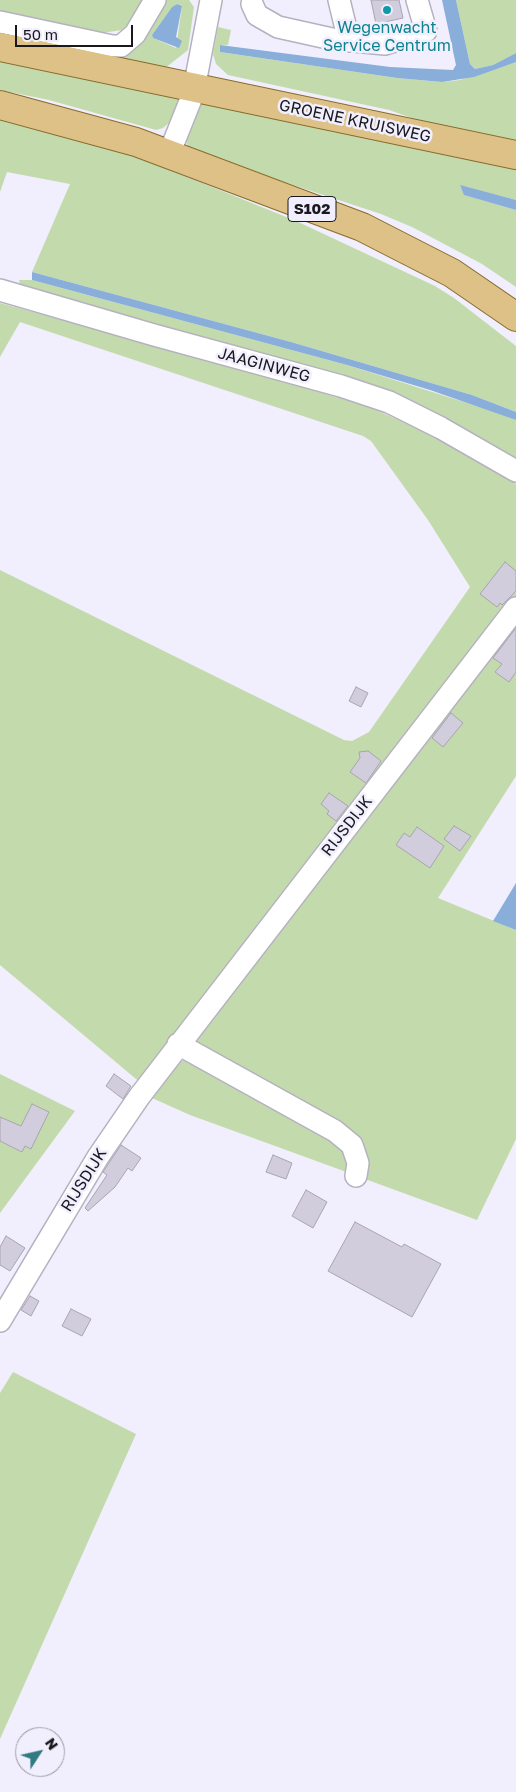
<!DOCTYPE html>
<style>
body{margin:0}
#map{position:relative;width:516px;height:1792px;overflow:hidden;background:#f1eefd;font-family:"Golos Text",sans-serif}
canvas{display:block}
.north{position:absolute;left:15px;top:1727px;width:50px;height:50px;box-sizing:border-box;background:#f1eefd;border:1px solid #9b98a3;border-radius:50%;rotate:55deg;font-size:14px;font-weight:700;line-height:20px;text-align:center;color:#19181d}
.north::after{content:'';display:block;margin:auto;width:18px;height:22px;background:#317a81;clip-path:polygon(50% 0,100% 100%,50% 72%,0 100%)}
.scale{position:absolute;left:15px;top:25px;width:118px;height:22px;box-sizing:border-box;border:2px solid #19181d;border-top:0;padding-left:6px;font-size:15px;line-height:18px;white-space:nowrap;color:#19181d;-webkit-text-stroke:4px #f1eefd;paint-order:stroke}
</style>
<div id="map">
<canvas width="516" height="1792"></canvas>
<div class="north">N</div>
<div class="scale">50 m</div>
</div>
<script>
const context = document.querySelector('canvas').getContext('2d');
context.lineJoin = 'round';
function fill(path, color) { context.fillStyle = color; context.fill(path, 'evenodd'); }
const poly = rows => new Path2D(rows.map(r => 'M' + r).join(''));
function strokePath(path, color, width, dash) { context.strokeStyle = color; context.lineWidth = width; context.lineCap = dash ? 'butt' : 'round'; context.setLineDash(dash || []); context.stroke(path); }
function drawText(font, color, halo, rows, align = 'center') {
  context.font = font + ' "Golos Text",sans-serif'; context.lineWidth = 5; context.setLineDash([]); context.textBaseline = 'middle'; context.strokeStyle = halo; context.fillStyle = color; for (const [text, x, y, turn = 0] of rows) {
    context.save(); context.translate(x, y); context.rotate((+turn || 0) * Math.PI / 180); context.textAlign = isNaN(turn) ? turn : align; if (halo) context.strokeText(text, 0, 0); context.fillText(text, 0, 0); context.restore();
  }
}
fill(poly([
 [0,0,142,0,129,23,122,30,102,33,0,11],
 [167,0,189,0,194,7,188,50,164,69,0,39,0,29,111,52,156,13],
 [177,4,182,6,176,48,153,38,152,35,172,7],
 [456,0,516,0,516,53,493,65,475,69,470,64],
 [218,27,231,30,228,45,220,45,220,52,397,78,442,82,460,80,516,62,516,145,426,123,389,110,228,75,216,64,213,54],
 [0,58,181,93,171,121,163,128,156,130,49,100,0,90],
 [201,100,516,165,516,200,460,186,465,195,516,210,516,287,482,264,412,227,381,214,205,156,188,147,186,141,197,104],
 [0,117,132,156,200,182,296,221,435,286,454,298,516,346,516,412,472,395,291,342,32,272,70,184,7,172,0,192],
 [19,280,32,280,347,365,505,415,516,420,516,462,474,436,28,291,20,285],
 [0,303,279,379,372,408,446,442,516,484,516,598,142,1084,0,965,0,570,344,740,352,741,369,732,470,587,428,520,371,441,363,436,20,322,0,357],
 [516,626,516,776,438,898,516,930,516,1139,477,1220,365,1179,367,1163,365,1148,356,1136,193,1045,417,750],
 [179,1061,190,1061,347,1145,352,1174,190,1115,152,1098],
 [0,1074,75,1111,0,1213],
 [13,1372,136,1434,0,1739,0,1393]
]), '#c3dbac');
fill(poly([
 [442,0,456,0,470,64,475,69,493,65,516,53,516,62,474,77,442,82,397,78,220,52,220,45,390,67,453,70,456,65],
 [177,4,182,6,176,37,182,41,179,48,153,38,152,35,172,7],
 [460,185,516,200,516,210,464,195],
 [32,272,291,342,472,395,516,412,516,420,430,390,347,365,32,280],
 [516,883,516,930,493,921]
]), '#89aeda');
const building = poly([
 [371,0,399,0,403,18,376,24,371,0],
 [505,562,516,571,516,591,502,605,500,603,497,607,480,594,505,562],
 [516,628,516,672,509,682,495,672,502,664,493,658,516,628],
 [356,687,368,693,361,707,349,701,356,687],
 [451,713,463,723,443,747,432,738,451,713],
 [368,751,381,761,366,783,350,772,360,758,359,752,368,751],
 [329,793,348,806,336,821,327,814,329,811,321,804,329,793],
 [454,826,471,836,460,851,444,839,454,826],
 [417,827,444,846,430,868,396,845,404,833,410,837,417,827],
 [114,1074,131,1086,123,1099,106,1086,114,1074],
 [32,1104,49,1112,31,1149,25,1146,22,1152,0,1141,0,1117,21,1126,32,1104],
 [121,1145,141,1158,132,1171,128,1168,115,1187,88,1211,85,1208,107,1175,103,1172,121,1145],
 [273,1155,292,1163,286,1179,266,1172,273,1155],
 [306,1190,327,1202,313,1228,292,1216,306,1190],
 [355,1222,402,1247,404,1244,441,1264,412,1317,328,1271,355,1222],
 [6,1236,25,1248,10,1271,0,1265,0,1247,6,1236],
 [30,1296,39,1301,31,1316,21,1310,30,1296],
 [71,1309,91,1319,82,1336,62,1326,71,1309]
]);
fill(building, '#d2cddc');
strokePath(building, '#a8a4b2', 1);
const minor = poly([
 [339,0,349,41],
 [252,4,257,15,278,27,332,39,385,44,426,31,417,0],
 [0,22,112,46,121,46,135,34,155,0],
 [169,154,193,94,211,0],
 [0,290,154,335,341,386,389,402,441,428,516,471],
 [178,1044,335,1131,352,1145,358,1163,356,1176],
 [0,1321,98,1157,139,1097,516,608]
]);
const major = poly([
 [0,47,516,155],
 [0,105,136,142,362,227,452,273,516,317]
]);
strokePath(minor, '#b5b2c0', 24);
strokePath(major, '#896b2e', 30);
strokePath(minor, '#fff', 21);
strokePath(major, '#ddc187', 28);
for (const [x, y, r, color] of [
 [387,10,5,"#0f9aa8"]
]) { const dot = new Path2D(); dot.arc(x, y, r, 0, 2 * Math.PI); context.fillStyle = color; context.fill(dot); strokePath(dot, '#f1eefd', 2); }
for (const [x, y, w] of [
 [312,209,48]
]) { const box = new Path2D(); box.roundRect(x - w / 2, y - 12.5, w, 25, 4); context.fillStyle = '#f1eefd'; context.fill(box); strokePath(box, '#19181d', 1); }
drawText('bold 15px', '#19181d', null, [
 ["S102",312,209]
]);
drawText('16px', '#0d838f', '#f1eefd', [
 ["Wegenwacht",387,28],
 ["Service Centrum",387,46]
]);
drawText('16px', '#19181d', '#f1eefd', [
 ["GROENE KRUISWEG",355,121,12],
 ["JAAGINWEG",264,365,15],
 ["RIJSDIJK",347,826,-52],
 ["RIJSDIJK",84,1180,-58]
]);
</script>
